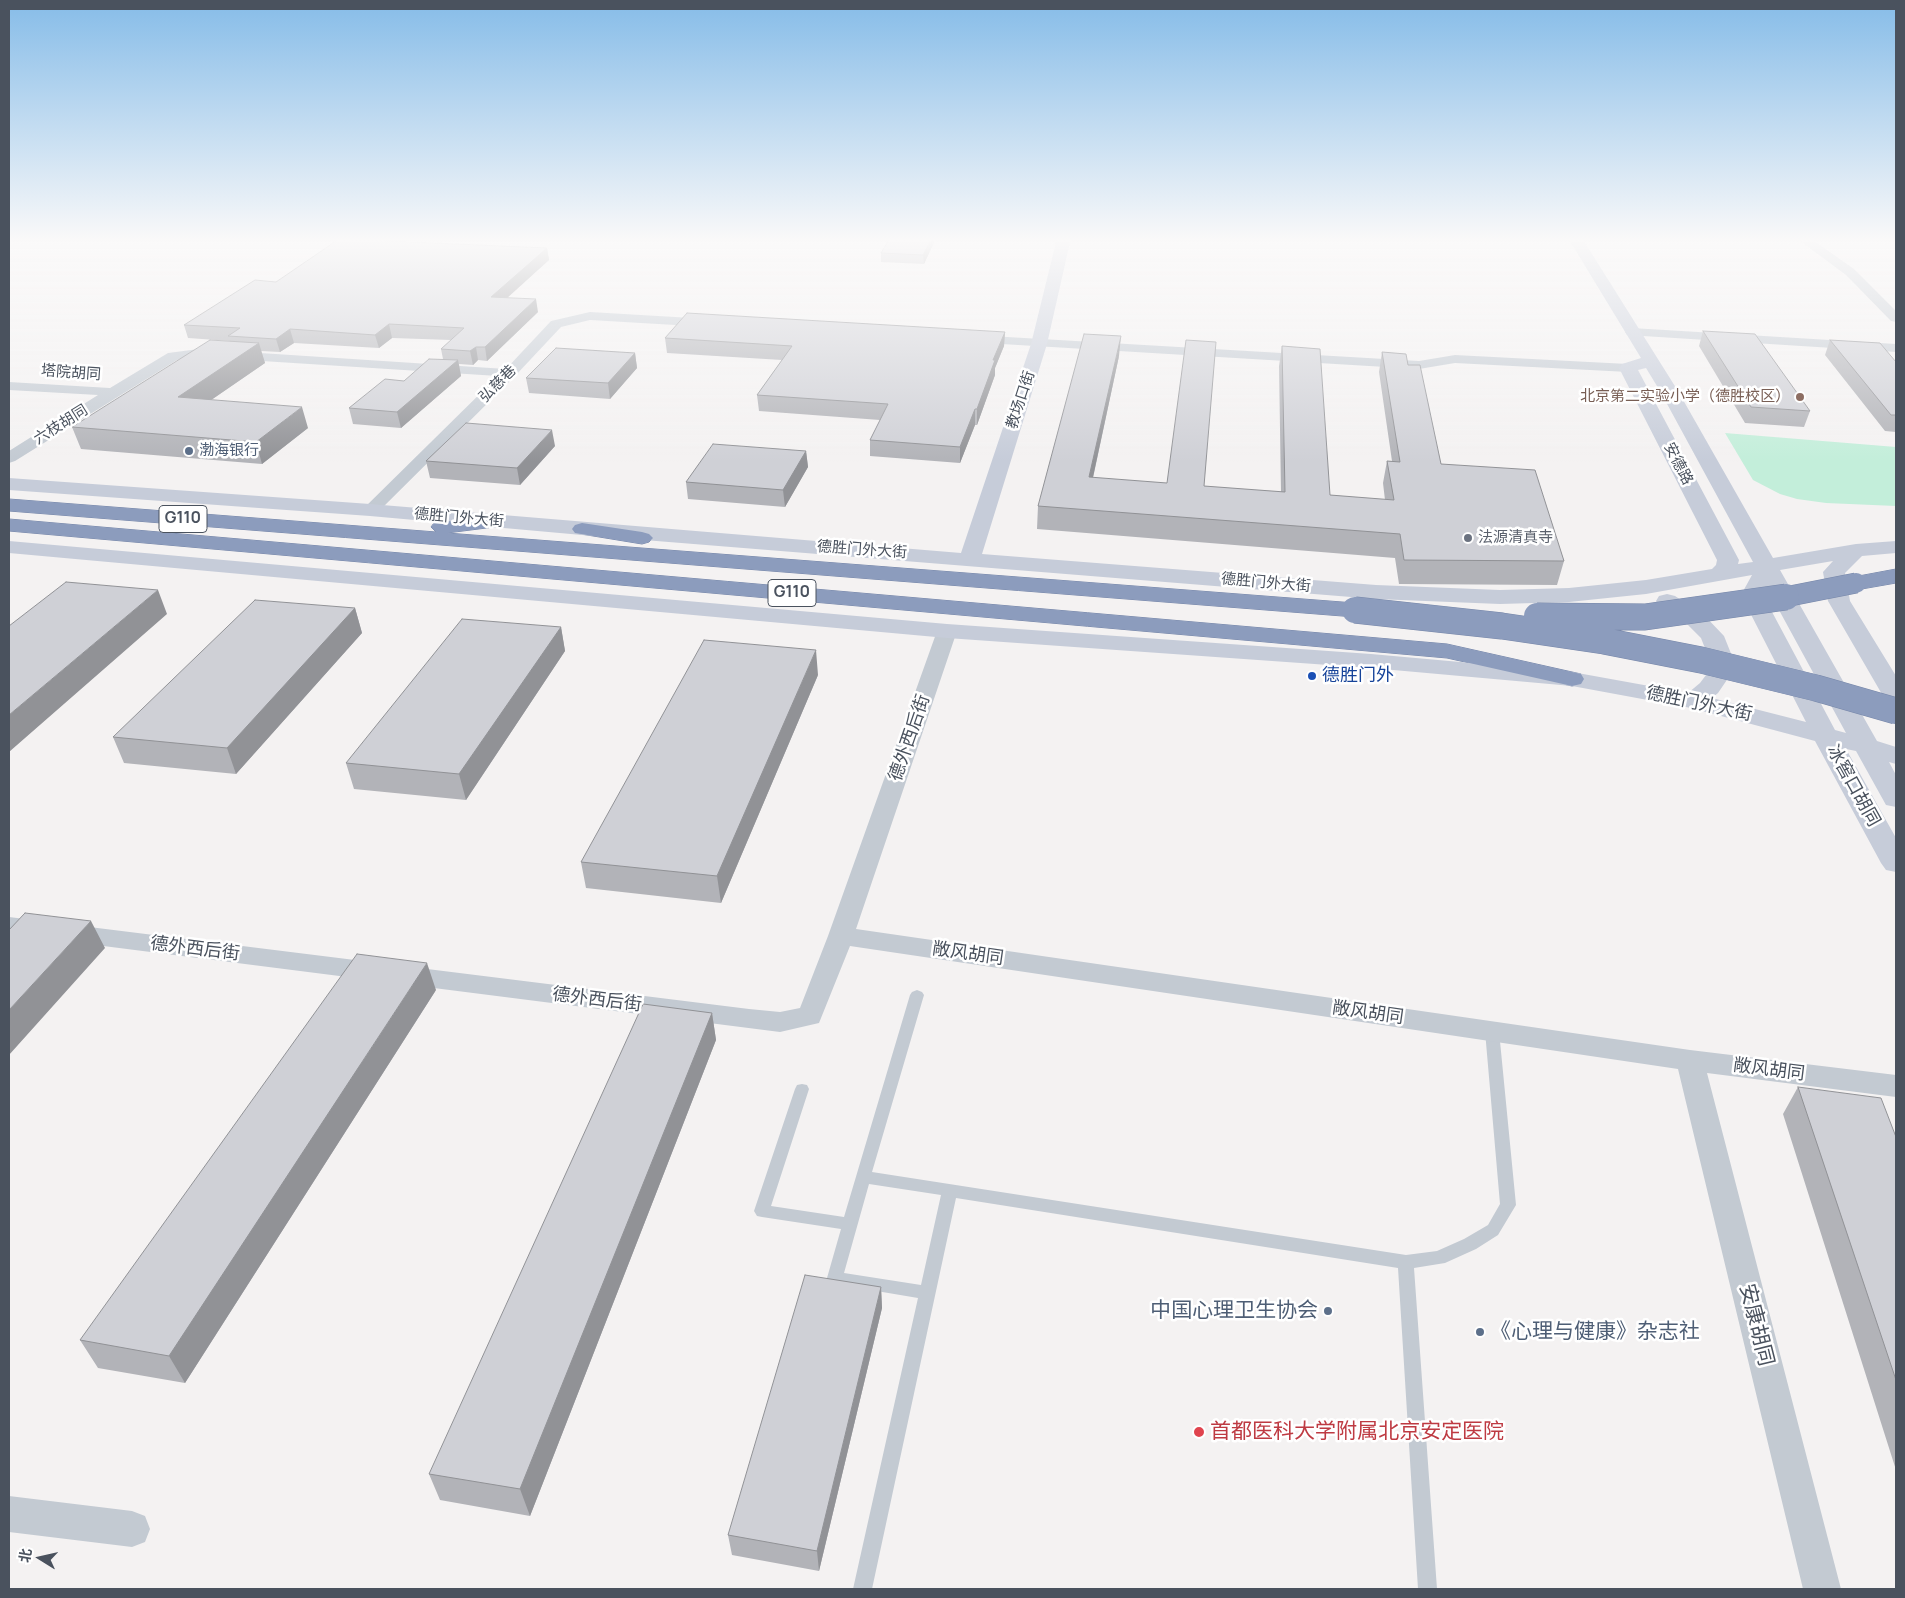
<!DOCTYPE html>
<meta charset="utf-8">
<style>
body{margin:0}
#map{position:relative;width:1905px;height:1598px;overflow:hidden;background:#f4f2f2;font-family:Manrope,"Noto Sans SC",sans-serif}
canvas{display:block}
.frame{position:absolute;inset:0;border:10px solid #4a525e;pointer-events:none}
.north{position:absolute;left:15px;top:1533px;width:50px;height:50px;-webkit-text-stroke:4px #fff;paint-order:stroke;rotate:280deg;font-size:14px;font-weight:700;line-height:20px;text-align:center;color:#4a525e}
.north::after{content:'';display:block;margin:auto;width:18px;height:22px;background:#4a525e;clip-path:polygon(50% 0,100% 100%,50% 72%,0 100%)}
</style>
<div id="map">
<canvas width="1905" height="1598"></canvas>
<div class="frame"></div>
<div class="north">北</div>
</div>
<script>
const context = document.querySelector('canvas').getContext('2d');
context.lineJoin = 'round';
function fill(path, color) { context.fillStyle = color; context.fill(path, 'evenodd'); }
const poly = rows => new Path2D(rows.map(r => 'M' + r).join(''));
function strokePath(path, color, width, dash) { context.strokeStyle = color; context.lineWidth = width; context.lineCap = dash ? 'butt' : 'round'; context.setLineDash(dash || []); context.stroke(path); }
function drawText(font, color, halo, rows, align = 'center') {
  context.font = font + ' Manrope,"Noto Sans SC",sans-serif'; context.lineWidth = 5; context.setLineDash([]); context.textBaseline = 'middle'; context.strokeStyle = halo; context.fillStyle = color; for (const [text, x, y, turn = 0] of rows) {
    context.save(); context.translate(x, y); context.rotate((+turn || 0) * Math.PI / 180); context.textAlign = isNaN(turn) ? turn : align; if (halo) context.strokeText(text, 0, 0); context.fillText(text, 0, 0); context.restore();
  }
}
fill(poly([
 [1725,433,1896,447,1896,506,1826,503,1797,499,1780,494,1753,480]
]), '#c3eeda');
const highway = poly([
 [9,499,436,532,431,527,434,523,495,516,502,518,505,522,502,526,447,533,1355,603,1363,605,1366,610,1363,615,1355,617,9,511,9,499],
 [9,519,1447,644,1581,674,1584,679,1581,684,1572,686,1447,658,9,531,9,519],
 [582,523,642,532,649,534,653,538,649,542,642,544,575,533,572,529,575,525,582,523],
 [1896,569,1896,583,1856,590,1848,588,1845,583,1848,578,1896,569]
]);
strokePath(highway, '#7787a9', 1);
fill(poly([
 [917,990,922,992,924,995,872,1172,1406,1255,1437,1251,1464,1239,1488,1225,1500,1204,1485,1031,1487,1027,1492,1026,1497,1027,1499,1031,1516,1205,1498,1235,1476,1249,1445,1263,1414,1268,1437,1589,1418,1589,1398,1268,956,1198,872,1589,853,1589,918,1298,829,1283,827,1278,841,1229,762,1217,757,1216,754,1211,795,1089,797,1085,802,1084,807,1085,809,1089,771,1206,844,1217,910,995,912,992,917,990],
 [869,1184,941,1195,921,1285,844,1273,869,1184]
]), '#c3cad2');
fill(poly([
 [9,238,17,238,9,242,9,238],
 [1796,238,1810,238,1854,269,1896,311,1896,322,1891,321,1846,275,1796,238],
 [590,312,709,319,716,323,709,327,590,320,561,327,515,376,376,514,370,515,364,514,362,510,498,376,199,357,177,360,15,461,9,463,9,451,98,395,9,390,9,382,110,388,168,353,199,349,506,369,551,321,590,312],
 [1632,328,1896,344,1896,352,1627,335,1625,332,1632,328],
 [973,335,1419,361,1455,355,1628,364,1635,368,1628,372,1455,363,1419,369,968,342,966,339,968,336,973,335],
 [947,625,954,627,957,631,856,929,1690,1050,1896,1075,1896,1097,1707,1073,1841,1589,1803,1589,1678,1069,850,946,819,1023,780,1032,9,934,9,917,749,1009,780,1012,800,1008,828,936,937,631,940,627,947,625],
 [9,1496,132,1511,145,1516,150,1529,145,1542,132,1547,9,1532,9,1496]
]), '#c3cad2');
fill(poly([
 [1057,238,1071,238,1047,344,982,554,1376,585,1500,590,1569,588,1646,580,1712,569,1716,565,1717,560,1619,368,1622,364,1641,358,1568,238,1582,238,1678,391,1773,558,1856,544,1896,541,1896,553,1862,556,1845,573,1850,601,1896,676,1896,703,1887,701,1883,696,1828,601,1823,572,1833,561,1780,570,1877,741,1896,747,1896,764,1889,762,1896,775,1896,807,1886,805,1856,751,1846,749,1896,838,1896,872,1886,870,1881,863,1815,741,1691,708,1572,686,1371,668,947,638,9,553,9,541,947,624,1371,654,1572,672,1688,693,1700,683,1709,671,1708,656,1701,638,1688,625,1659,606,1656,601,1659,596,1667,594,1675,596,1704,615,1724,636,1732,656,1733,671,1718,693,1712,698,1806,722,1741,595,1752,575,1646,594,1569,602,1500,604,1376,599,582,535,370,516,9,490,9,478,370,504,961,553,1031,344,1057,238],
 [1646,368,1660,391,1753,562,1738,564,1739,560,1638,370,1646,368],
 [1767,588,1846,733,1835,730,1763,595,1767,588]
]), '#c6ccd9');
fill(highway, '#8c9cbd');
const highwayBridgeFar1 = poly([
 [1780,598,1856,583]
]);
const highwayBridge = poly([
 [1355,610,1502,626,1604,641,1701,660,1816,688,1896,711],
 [1537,616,1645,617,1786,597]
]);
strokePath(highwayBridgeFar1, '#7787a9', 21, []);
strokePath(highwayBridge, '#7787a9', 27, []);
strokePath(highwayBridgeFar1, '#8c9cbd', 20);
strokePath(highwayBridge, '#8c9cbd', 26);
fill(poly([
 [936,238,924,264,881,262,881,253],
 [547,248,549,260,507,297,538,312,487,361,478,360,473,365,459,364,461,376,401,428,353,424,349,408,404,381,443,359,441,349,451,340,392,338,379,348,294,343,280,352,261,351,265,363,211,400,308,428,262,464,81,449,72,427,230,342,230,341,188,338,184,325,276,282],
 [1703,331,1810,411,1804,427,1745,423,1699,346],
 [1005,332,1004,346,995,368,995,375,977,425,975,425,960,463,870,456,870,440,880,420,759,411,757,395,782,360,667,353,665,338],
 [1830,340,1896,362,1896,432,1885,431,1825,355],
 [1282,346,1330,495,1385,500,1383,483,1387,461,1392,461,1379,372,1382,352,1408,365,1441,464,1564,561,1557,585,1399,584,1395,558,1037,529,1038,506,1119,356,1093,478,1281,492,1279,366],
 [635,353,637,368,610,399,529,393,526,378],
 [555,446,520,485,430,478,426,461],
 [806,451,808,467,785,507,688,499,686,482],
 [355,608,362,633,236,774,124,763,113,737],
 [561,627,565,651,466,800,354,789,346,763],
 [818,675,721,903,586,888,581,862],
 [436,990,185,1383,98,1368,80,1340],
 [712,1013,716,1040,530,1516,440,1500,429,1474],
 [1798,1087,1896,1137,1896,1470,1783,1114],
 [881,1287,882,1308,819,1571,732,1555,728,1535]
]), '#b2b3b8');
fill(poly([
 [932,238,936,238,924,264,923,255],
 [547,248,549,260,494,310,491,297],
 [536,299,538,312,487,361,485,347],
 [389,324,392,338,379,348,375,335],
 [290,329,294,343,280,352,276,339],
 [1005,332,1004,346,995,368,995,375,977,425,977,409,993,360],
 [1121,336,1119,356,1088,500,1089,477],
 [259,343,265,363,185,418,178,397],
 [476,347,478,360,473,365,470,351],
 [635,353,637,368,610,399,608,383],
 [458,360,461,376,401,428,397,412],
 [302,407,308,428,262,464,256,442],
 [975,409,975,425,960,463,960,447],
 [552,430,555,446,520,485,517,468],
 [806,451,808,467,785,507,783,490],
 [158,590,167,614,9,752,9,715],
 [355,608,362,633,236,774,227,748],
 [561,627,565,651,466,800,459,774],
 [816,650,818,675,721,903,717,876],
 [91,921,105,948,9,1055,9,1010],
 [427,963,436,990,185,1383,169,1356],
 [712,1013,716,1040,530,1516,520,1489],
 [881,1287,882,1308,819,1571,817,1551]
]), '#919296');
const building = poly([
 [890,238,932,238,923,255,881,253,890,238],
 [339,239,547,248,491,297,536,299,485,347,476,347,470,351,441,349,464,328,389,324,375,335,290,329,276,339,228,336,240,328,184,325,255,280,276,282,339,239],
 [687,313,1005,332,993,360,995,360,977,409,975,409,960,447,870,440,888,404,757,395,792,346,665,338,687,313],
 [1703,331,1755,334,1810,411,1751,407,1703,331],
 [1084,334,1121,336,1089,477,1167,483,1186,340,1216,342,1204,486,1285,492,1282,346,1320,349,1330,495,1394,500,1387,461,1400,462,1382,352,1406,354,1408,365,1420,365,1441,464,1535,470,1564,561,1404,560,1400,534,1038,506,1084,334],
 [210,340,259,343,178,397,302,407,256,442,72,427,210,340],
 [1830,340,1880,343,1896,362,1896,415,1891,415,1830,340],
 [556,348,635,353,608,383,526,378,556,348],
 [429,359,458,360,397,412,349,408,385,379,404,381,429,359],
 [466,423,552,430,517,468,426,461,466,423],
 [713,444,806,451,783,490,686,482,713,444],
 [66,582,158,590,9,715,9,626,66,582],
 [255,600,355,608,227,748,113,737,255,600],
 [462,619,561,627,459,774,346,763,462,619],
 [704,640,816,650,717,876,581,862,704,640],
 [25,913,91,921,9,1010,9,930,25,913],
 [357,954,427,963,169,1356,80,1340,357,954],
 [643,1004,712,1013,520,1489,429,1474,643,1004],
 [1798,1087,1881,1098,1896,1137,1896,1380,1798,1087],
 [805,1275,881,1287,817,1551,728,1535,805,1275]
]);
fill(building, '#cfd0d6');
strokePath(building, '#919296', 1);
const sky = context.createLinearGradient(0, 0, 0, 462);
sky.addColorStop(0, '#86bce8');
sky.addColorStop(0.52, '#faf9f9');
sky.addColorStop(1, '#faf9f900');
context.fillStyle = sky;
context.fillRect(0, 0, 1905, 462);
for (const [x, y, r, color] of [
 [1800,397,5,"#8d6e63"],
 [189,451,5,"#5c6f8a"],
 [1468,538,5,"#6b7280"],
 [1312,676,5,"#1a4fb4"],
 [1328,1311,5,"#5c6f8a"],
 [1480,1332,5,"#5c6f8a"],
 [1199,1432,6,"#e0444e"]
]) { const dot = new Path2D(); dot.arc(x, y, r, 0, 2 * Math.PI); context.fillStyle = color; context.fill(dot); strokePath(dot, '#fff', 2); }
drawText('15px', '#4a525e', '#fff', [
 ["塔院胡同",71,373,4],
 ["弘慈巷",498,384,-45],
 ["教场口街",1021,400,-72],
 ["六枝胡同",61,425,-32],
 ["安德路",1678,464,63],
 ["德胜门外大街",459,518,5],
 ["德胜门外大街",862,550,4],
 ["德胜门外大街",1266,583,5]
]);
drawText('15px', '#785e54', '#fff', [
 ["北京第二实验小学（德胜校区）",1790,397]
], 'right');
drawText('15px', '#4e5e75', '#fff', [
 ["渤海银行",199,451]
], 'left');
drawText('15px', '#5b616d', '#fff', [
 ["法源清真寺",1478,538]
], 'left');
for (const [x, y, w] of [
 [183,519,48],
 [792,593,48]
]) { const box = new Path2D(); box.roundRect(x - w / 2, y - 13.5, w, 27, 4); context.fillStyle = '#fff'; context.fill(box); strokePath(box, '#4a525e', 1); }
drawText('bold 16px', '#4a525e', null, [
 ["G110",183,519],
 ["G110",792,593]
]);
drawText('18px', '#164399', '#fff', [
 ["德胜门外",1322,676]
], 'left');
drawText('18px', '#4a525e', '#fff', [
 ["德胜门外大街",1699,704,12],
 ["德外西后街",910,738,-71],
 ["冰窖口胡同",1853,786,61],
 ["德外西后街",195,949,7],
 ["敞风胡同",968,954,8],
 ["德外西后街",597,1000,7],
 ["敞风胡同",1368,1013,8],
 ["敞风胡同",1769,1070,7]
]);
drawText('21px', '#4e5e75', '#fff', [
 ["中国心理卫生协会",1318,1311],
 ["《心理与健康》杂志社",1490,1332,"left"]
], 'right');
drawText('21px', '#4a525e', '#fff', [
 ["安康胡同",1756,1325,76]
]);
drawText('21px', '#be3a42', '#fff', [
 ["首都医科大学附属北京安定医院",1210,1432]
], 'left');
</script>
